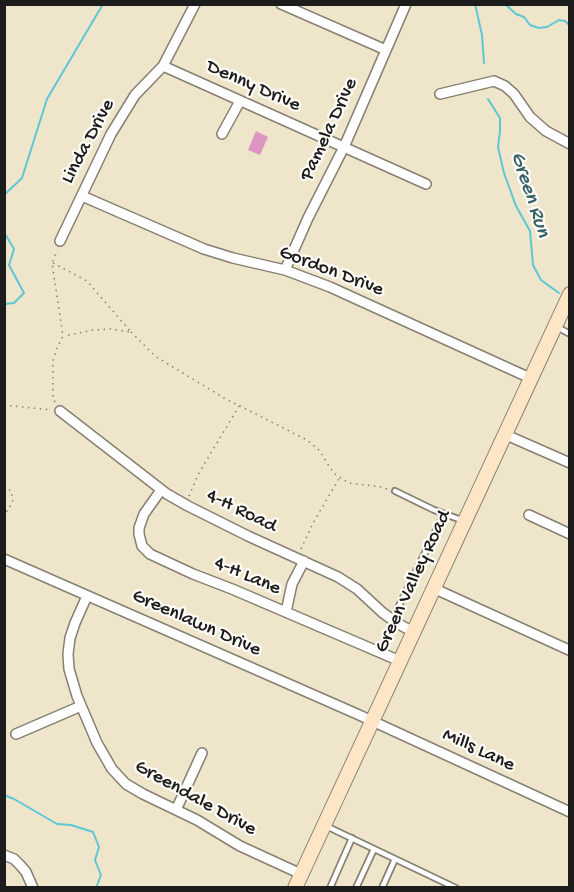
<!DOCTYPE html>
<style>
body{margin:0}
#map{position:relative;width:574px;height:892px;overflow:hidden;background:#efe5ca;font-family:"Gochi Hand",sans-serif}
canvas{display:block}
.frame{position:absolute;inset:0;border:6px solid #1c1c1c;pointer-events:none}
</style>
<div id="map">
<canvas width="574" height="892"></canvas>
<div class="frame"></div>
</div>
<script>
const context = document.querySelector('canvas').getContext('2d');
context.lineJoin = 'round';
const poly = rows => new Path2D(rows.map(r => 'M' + r).join(''));
function strokePath(path, color, width, dash) { context.strokeStyle = color; context.lineWidth = width; context.lineCap = dash ? 'butt' : 'round'; context.setLineDash(dash || []); context.stroke(path); }
function fill(path, color) { context.fillStyle = color; context.fill(path, 'evenodd'); }
function drawText(font, color, halo, rows, align = 'center') {
  context.font = font + ' "Gochi Hand",sans-serif'; context.lineWidth = 4.5; context.setLineDash([]); context.textBaseline = 'middle'; context.strokeStyle = halo; context.fillStyle = color; for (const [text, x, y, turn = 0] of rows) {
    context.save(); context.translate(x, y); context.rotate((+turn || 0) * Math.PI / 180); context.textAlign = isNaN(turn) ? turn : align; if (halo) context.strokeText(text, 0, 0); context.fillText(text, 0, 0); context.restore();
  }
}
strokePath(poly([
 [475,4,482,35,484,63],
 [505,4,516,14,524,17,530,25,539,28,547,27,559,20,565,21,570,26],
 [488,99,500,118,500,131,498,147,504,173,516,206,530,231,533,265,541,280,559,293],
 [4,195,22,178,47,99,103,4],
 [4,232,14,249,9,265,24,293,14,303,4,304],
 [4,795,14,799,57,824,71,825,93,832,99,847,95,860,101,875,96,888]
]), '#5cc8d5', 2);
fill(poly([
 [256,131,268,137,260,155,248,150]
]), '#dd96c4');
const lane = poly([
 [557,327,570,334],
 [395,491,434,510,464,521],
 [392,620,444,514],
 [326,826,456,888],
 [330,888,352,838],
 [356,888,374,849],
 [382,888,395,859]
]);
const street = poly([
 [281,4,386,50],
 [163,66,426,184],
 [440,94,494,81,505,86,514,94,530,117,546,131,570,144],
 [222,134,240,101],
 [82,196,204,249,233,258,285,270,330,287,530,378],
 [60,241,111,134,135,95,163,66,195,4],
 [285,270,308,218,344,147,406,4],
 [60,411,167,494,188,506,248,536,338,577,357,589,383,613,397,623,413,632],
 [504,434,570,463],
 [161,490,144,514,139,528,139,534,142,546,150,554,193,574,232,589,400,661],
 [529,515,570,534],
 [4,559,357,714,570,812],
 [433,588,569,650,570,648],
 [87,596,75,623,70,638,68,654,69,669,77,696,97,743,112,769,126,784,143,794,197,820,240,846,301,874],
 [286,612,292,584,304,561],
 [16,734,81,706],
 [176,810,202,753],
 [4,855,14,859,20,865,26,872,33,888]
]);
const secondary = poly([
 [295,888,570,294]
]);
strokePath(lane, '#868073', 8);
strokePath(street, '#868073', 12);
strokePath(secondary, '#868073', 16);
strokePath(poly([
 [53,263,87,281,131,332,111,329,93,330,64,336],
 [131,332,155,356,168,364,224,398,307,440,320,451,330,468,336,475,349,483,381,487,390,490],
 [55,402,53,399,53,361,57,348,63,336,52,263,57,250],
 [4,405,51,410],
 [4,486,11,491,13,500,9,509,4,514],
 [189,496,199,473,239,406],
 [301,549,313,523,340,477]
]), '#868073', 1.5, [1.5, 4.5]);
strokePath(lane, '#fff', 4.5);
strokePath(street, '#fff', 9);
strokePath(secondary, '#fde5c5', 14);
drawText('20px', '#1c1c1c', '#fdfcf7', [
 ["Denny Drive",253,87,24],
 ["Pamela Drive",330,130,-65],
 ["Linda Drive",89,142,-62],
 ["Gordon Drive",331,272,21],
 ["4-H Road",241,512,26],
 ["4-H Lane",247,577,23],
 ["Green Valley Road",414,582,-65],
 ["Greenlawn Drive",196,624,24],
 ["Mills Lane",478,751,25],
 ["Greendale Drive",195,799,29]
]);
drawText('italic 21px', '#366166', '#fdfcf7', [
 ["Green Run",529,195,72]
]);
</script>
